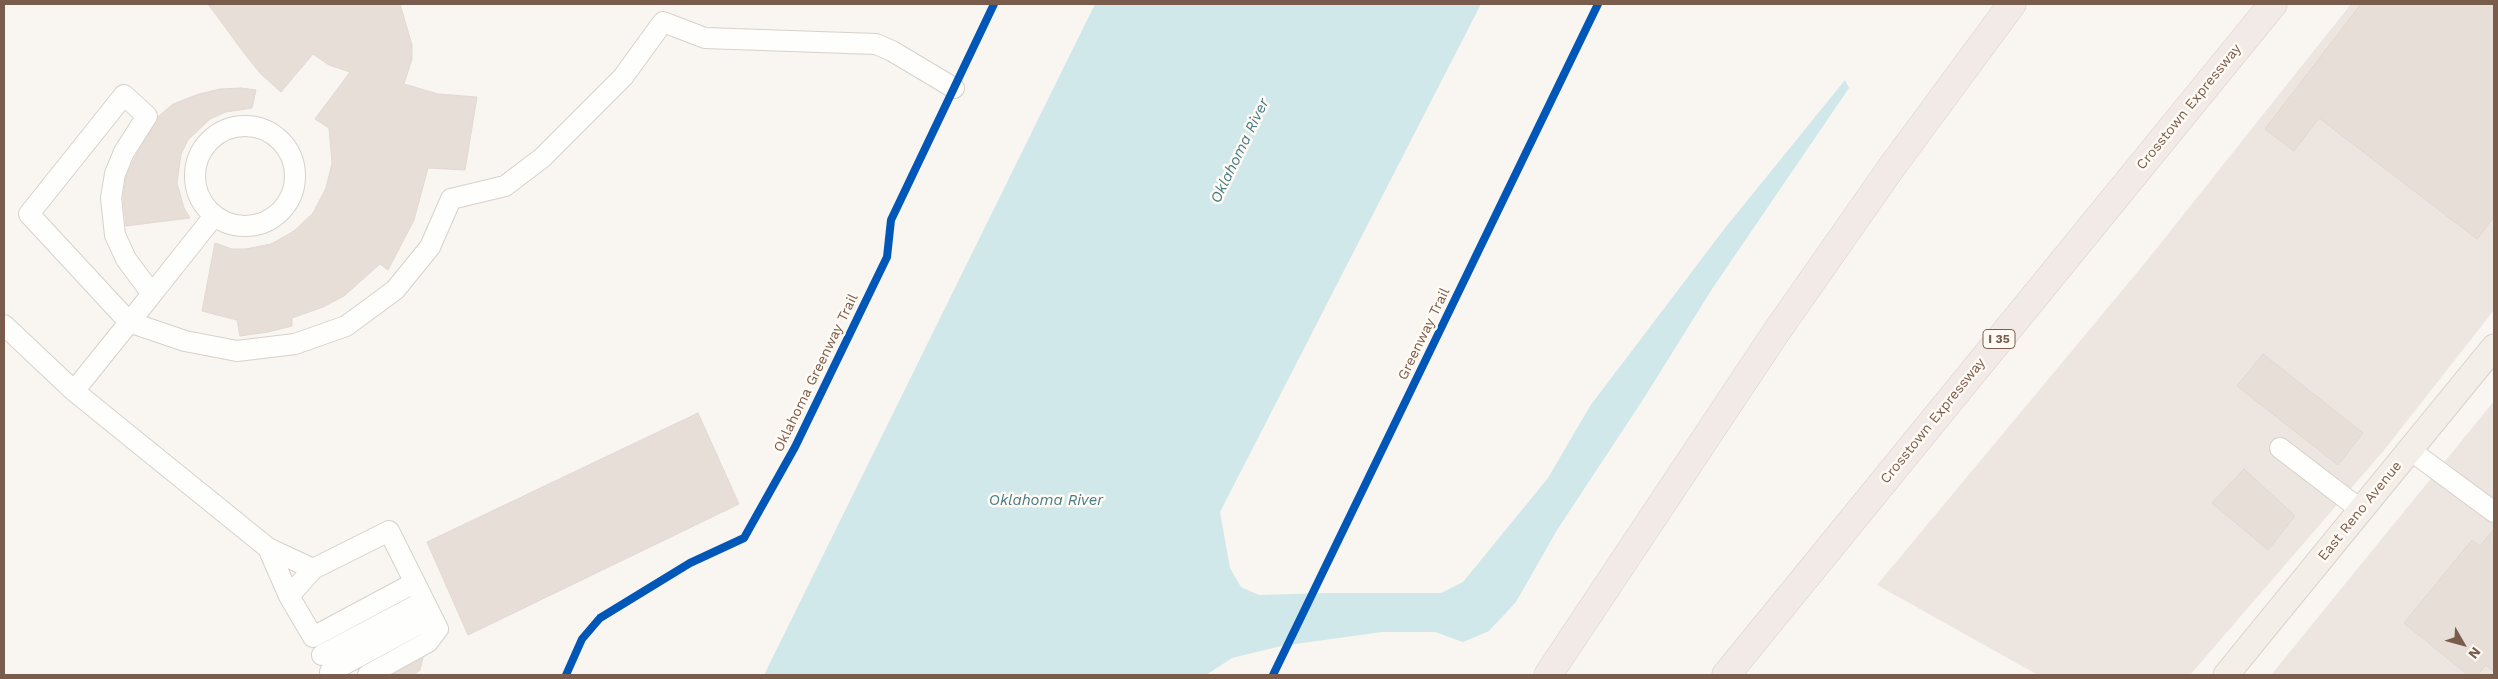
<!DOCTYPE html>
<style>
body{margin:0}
#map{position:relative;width:2498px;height:679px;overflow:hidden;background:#f9f5f0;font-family:"Work Sans",sans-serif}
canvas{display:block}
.frame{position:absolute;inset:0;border:5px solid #7a5c4d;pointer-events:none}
.north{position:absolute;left:2438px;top:619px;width:50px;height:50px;-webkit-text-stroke:4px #fffaf3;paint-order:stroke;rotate:128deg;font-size:14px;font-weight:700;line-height:20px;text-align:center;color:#7a5c4d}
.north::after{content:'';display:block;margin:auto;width:18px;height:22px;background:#7a5c4d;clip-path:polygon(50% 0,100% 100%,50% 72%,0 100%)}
</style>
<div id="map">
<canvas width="2498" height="679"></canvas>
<div class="frame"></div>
<div class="north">N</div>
</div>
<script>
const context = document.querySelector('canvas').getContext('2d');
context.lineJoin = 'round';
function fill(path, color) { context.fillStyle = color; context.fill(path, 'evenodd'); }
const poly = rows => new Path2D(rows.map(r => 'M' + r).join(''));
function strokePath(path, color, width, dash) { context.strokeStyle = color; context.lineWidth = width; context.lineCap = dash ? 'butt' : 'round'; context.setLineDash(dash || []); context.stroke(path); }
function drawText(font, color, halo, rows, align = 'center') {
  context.font = font + ' "Work Sans",sans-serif'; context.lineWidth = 5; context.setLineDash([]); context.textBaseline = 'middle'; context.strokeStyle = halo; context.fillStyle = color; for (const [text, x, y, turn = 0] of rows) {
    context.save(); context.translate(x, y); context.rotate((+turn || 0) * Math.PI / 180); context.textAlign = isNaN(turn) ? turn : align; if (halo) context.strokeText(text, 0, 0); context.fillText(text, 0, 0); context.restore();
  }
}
fill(poly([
 [2351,4,2494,4,2494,310,2385,449,2190,675,2038,675,1877,585,2145,263],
 [2494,401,2494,675,2271,675]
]), '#ede5e0');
fill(poly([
 [1095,4,1481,4,1220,512,1230,568,1241,587,1259,595,1327,593,1441,593,1463,582,1548,478,1590,406,1725,228,1845,80,1849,88,1712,289,1644,398,1557,530,1516,602,1489,631,1463,642,1435,632,1382,632,1281,646,1232,658,1206,675,764,675]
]), '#d0e8ea');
const building = poly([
 [208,4,400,4,412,45,412,59,404,84,438,94,477,97,465,170,428,168,414,220,388,270,380,264,344,296,323,307,292,318,292,326,268,332,240,336,237,320,202,311,215,243,232,249,246,249,271,244,294,231,313,213,326,188,332,163,329,128,315,119,350,72,329,65,313,54,281,92,261,74,247,57,208,4],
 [2361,4,2494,4,2494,217,2477,239,2319,118,2294,151,2265,129,2361,4],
 [241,88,256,90,252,108,226,112,210,119,188,140,181,154,177,183,184,208,190,218,126,226,123,198,126,177,135,157,159,116,173,104,199,94,220,89,241,88],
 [2263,354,2363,433,2338,465,2237,386,2263,354],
 [698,413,739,504,468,635,427,542,698,413],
 [2244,469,2295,516,2268,550,2212,503,2244,469],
 [2494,529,2494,672,2486,665,2478,675,2468,675,2404,623,2472,540,2480,546,2494,529],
 [423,658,420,670,414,675,392,675,423,658]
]);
fill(building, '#e6ded7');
strokePath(building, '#e2d8d2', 1);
const minor = poly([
 '195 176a50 50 0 1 1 100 0a50 50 0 1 1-100 0Z',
 [214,216,152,294,126,259,115,235,111,198,115,174,124,152,147,116,124,95,29,214,129,322,185,341,237,351,295,344,346,326,395,290,430,247,451,199,505,186,542,158,623,77,663,22,705,38,876,44,892,51,954,88],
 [4,325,74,391,152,294],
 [74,391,268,548],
 [2280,448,2361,510],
 [2410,450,2494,512],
 [289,596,268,548,313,569],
 [322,655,424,601],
 [330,672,432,617],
 [368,675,428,642,438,629,389,531,313,569,289,596,313,637,414,583]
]);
const major = poly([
 [2226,675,2494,347]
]);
const highway = poly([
 [1548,675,1777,331,1891,168,2012,4],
 [1726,675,2273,4]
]);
strokePath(minor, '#d7d1cb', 22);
strokePath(major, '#dad1cc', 27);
strokePath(highway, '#dad1cc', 29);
strokePath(poly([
 [961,73,994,4],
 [566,675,582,639,600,618,690,563,744,538,795,447,887,257,891,220,946,103]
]), '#dcd5d0', 3, [1, 4]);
strokePath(minor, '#fefefd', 20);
strokePath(major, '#f3eee8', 25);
strokePath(highway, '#f2eae7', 28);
strokePath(poly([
 [566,675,582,639,600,618,690,563,744,538,795,447,887,257,891,220,994,4],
 [1273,675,1598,4]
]), '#0057b8', 8);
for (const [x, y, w] of [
 [1999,339,32]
]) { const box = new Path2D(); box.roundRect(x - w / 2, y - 9.5, w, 19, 4); context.fillStyle = '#fffaf3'; context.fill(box); strokePath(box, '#7a5c4d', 1); }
drawText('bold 12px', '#7a5c4d', null, [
 ["I 35",1999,339]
]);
drawText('14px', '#7a5c4d', '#fffaf3', [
 ["Crosstown Expressway",2189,107,-51],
 ["Greenway Trail",1424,334,-64],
 ["Oklahoma Greenway Trail",816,373,-64],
 ["Crosstown Expressway",1933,421,-51],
 ["East Reno Avenue",2360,511,-51]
]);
drawText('italic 15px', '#437c86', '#fffaf3', [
 ["Oklahoma River",1240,151,-64],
 ["Oklahoma River",1046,501]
]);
</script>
